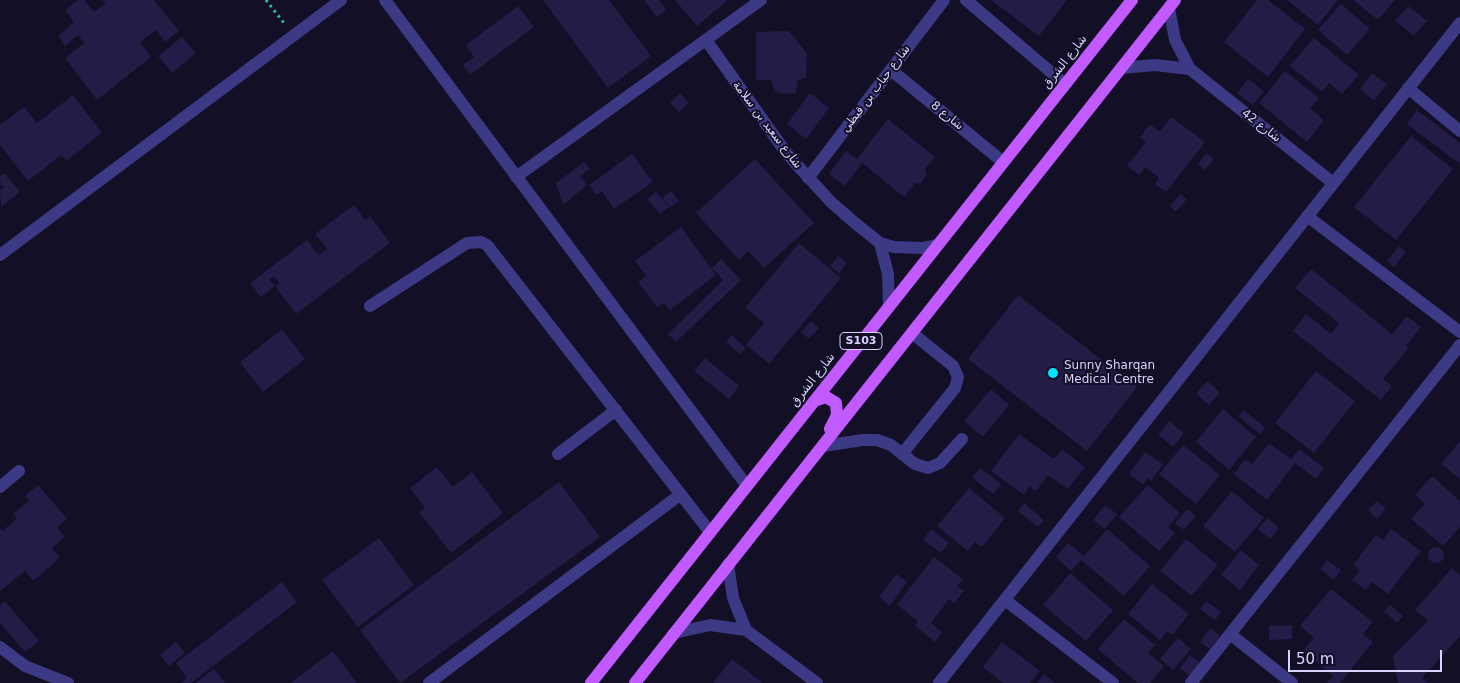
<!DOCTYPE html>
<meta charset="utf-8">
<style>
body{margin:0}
#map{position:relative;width:1460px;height:683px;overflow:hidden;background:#130f26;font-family:"DejaVu Sans",sans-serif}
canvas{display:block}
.scale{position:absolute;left:1288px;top:650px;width:154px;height:22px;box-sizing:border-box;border:2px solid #d9d4ff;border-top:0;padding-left:6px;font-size:15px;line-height:18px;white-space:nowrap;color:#d9d4ff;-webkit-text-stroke:4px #130f26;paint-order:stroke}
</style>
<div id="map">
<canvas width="1460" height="683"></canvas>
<div class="scale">50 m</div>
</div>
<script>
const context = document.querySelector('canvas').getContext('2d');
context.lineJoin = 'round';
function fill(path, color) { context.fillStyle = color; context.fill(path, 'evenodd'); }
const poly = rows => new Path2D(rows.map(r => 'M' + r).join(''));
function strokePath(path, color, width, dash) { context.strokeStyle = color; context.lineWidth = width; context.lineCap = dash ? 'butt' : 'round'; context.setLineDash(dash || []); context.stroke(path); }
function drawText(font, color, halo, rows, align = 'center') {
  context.font = font + ' "DejaVu Sans","Noto Naskh Arabic",sans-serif'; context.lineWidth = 4; context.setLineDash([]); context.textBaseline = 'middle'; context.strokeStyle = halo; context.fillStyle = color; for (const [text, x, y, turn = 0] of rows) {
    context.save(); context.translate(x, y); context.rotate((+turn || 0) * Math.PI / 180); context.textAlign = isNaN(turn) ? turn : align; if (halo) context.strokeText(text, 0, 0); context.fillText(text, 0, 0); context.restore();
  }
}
fill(poly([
 [78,0,84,0,94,12,106,3,103,0,154,0,179,31,165,42,156,30,140,42,151,57,97,100,65,58,84,43,78,35,65,46,58,36,74,22,65,10],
 [543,0,609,0,651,56,608,88],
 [644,0,659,0,666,10,657,17],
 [675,0,728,0,697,26],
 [991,0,1067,0,1039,36],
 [1257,0,1268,0,1305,29,1268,77,1224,42],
 [1287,0,1336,0,1337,1,1318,25],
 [1353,0,1395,0,1378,20],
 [1341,4,1370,29,1347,55,1318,30],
 [518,6,534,27,470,75,463,65,474,57,466,45],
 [1408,6,1427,21,1414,36,1395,21],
 [789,31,807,53,806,78,798,80,796,93,784,94,775,92,771,80,756,80,756,32],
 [182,37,196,53,172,73,158,56],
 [1314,38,1359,75,1342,94,1329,83,1322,92,1290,66],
 [1285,71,1319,98,1310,108,1324,120,1307,142,1259,103],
 [1372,73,1387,84,1374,101,1360,89],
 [1248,79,1264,91,1253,105,1237,93],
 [680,93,689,103,679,112,670,103],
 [810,93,829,108,806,139,787,124],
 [73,95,102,133,66,161,61,155,28,181,0,145,0,125,24,107,37,123],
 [1417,110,1460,143,1460,164,1407,124],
 [1171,117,1205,142,1166,192,1155,184,1159,178,1145,167,1139,175,1127,166,1146,142,1140,137,1150,124,1160,132],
 [888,119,935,157,925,169,927,174,920,184,915,183,904,197,862,163,845,186,829,174,846,151,857,159],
 [1411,136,1453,169,1396,240,1354,207],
 [1206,153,1214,159,1205,170,1198,164],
 [632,154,653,182,614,209,602,191,596,195,589,185],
 [755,159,814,223,764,268,748,251,739,260,696,213],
 [584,162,590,169,580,176,587,185,563,205,556,183],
 [4,173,20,192,1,207,0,190,4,187,0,183,0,176],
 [671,191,679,201,670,207,662,198],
 [656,192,669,207,660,214,647,199],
 [1180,194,1187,199,1176,212,1170,206],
 [354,205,365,220,370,216,390,243,296,314,275,286,261,297,250,283,307,240,318,255,327,249,315,234],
 [274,276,279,283,275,286,269,279],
 [681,227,716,275,670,310,664,303,657,307,638,282,646,276,635,261],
 [799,243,841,278,769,364,746,345,764,323,745,308],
 [1399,246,1406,252,1394,267,1387,261],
 [838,256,847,263,839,273,830,266],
 [721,259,741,280,676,342,668,334,723,280,712,268],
 [1311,269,1392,334,1407,316,1421,327,1406,346,1409,348,1383,379,1392,386,1381,400,1293,331,1306,314,1331,334,1339,323,1295,288],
 [1018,295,1137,387,1087,451,968,359],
 [811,321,819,328,809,339,801,332],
 [282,329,305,359,263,392,240,362],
 [732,335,746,348,740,354,726,342],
 [705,358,739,386,729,399,694,371],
 [1316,371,1355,401,1314,453,1275,423],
 [1207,381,1220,392,1209,405,1196,394],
 [991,389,1009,405,983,437,964,421],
 [1223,409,1256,437,1229,470,1196,442],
 [1244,410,1265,428,1260,434,1238,416],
 [1169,421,1184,433,1173,447,1158,435],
 [1019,434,1054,459,1062,449,1085,467,1068,489,1048,475,1036,491,1029,486,1024,495,991,471],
 [1460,441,1460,479,1441,464],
 [1269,443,1291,459,1299,449,1324,468,1316,479,1295,463,1267,500,1234,474,1245,459,1252,464],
 [1183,445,1220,475,1196,504,1159,474],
 [1145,452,1163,464,1151,481,1148,478,1143,485,1129,474],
 [437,467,453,487,472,472,503,513,451,553,419,512,425,508,410,488],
 [980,468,1001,484,993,494,972,478],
 [1432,476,1460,501,1460,527,1443,546,1411,519,1425,504,1415,495],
 [559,482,600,537,400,683,360,630],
 [38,485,67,519,57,527,65,537,52,548,60,558,33,581,25,571,0,591,0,528,2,531,17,519,13,514,29,501,25,496],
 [1148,485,1180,513,1168,527,1175,533,1159,551,1119,517],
 [969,488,1005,518,982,547,975,542,968,551,937,526],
 [1232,491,1264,518,1235,552,1203,526],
 [1377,501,1386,509,1377,519,1368,510],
 [1024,503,1044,520,1038,527,1018,511],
 [1105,505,1117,514,1105,529,1093,520],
 [1187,509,1196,516,1184,530,1175,523],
 [1267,518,1279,528,1270,539,1258,529],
 [931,529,949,543,941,553,923,540],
 [1107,529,1150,566,1124,596,1081,560,1071,571,1056,557,1068,543,1084,556],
 [1391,529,1421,551,1388,594,1372,582,1366,590,1352,580,1360,570,1353,565,1376,535,1383,540],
 [379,538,414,585,358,627,322,580],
 [1186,539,1218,565,1192,596,1160,571],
 '1428 555a8 8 0 1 1 16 0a8 8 0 1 1-16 0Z',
 [1241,550,1259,565,1240,590,1221,575],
 [934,557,963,579,957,586,964,591,954,603,949,599,931,623,942,632,935,642,915,626,918,621,897,605],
 [1327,560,1341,570,1334,580,1320,569],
 [1452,568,1460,575,1460,636,1422,678,1428,683,1398,683,1393,656,1428,621,1415,610],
 [1070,573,1113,610,1086,641,1043,605],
 [896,574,907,582,890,606,879,597],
 [282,582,297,602,191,683,181,683,187,678,176,663],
 [1152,584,1189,614,1172,635,1167,631,1160,640,1128,614],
 [1331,589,1373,622,1363,634,1373,642,1340,683,1327,683,1333,676,1303,651,1314,638,1300,626],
 [5,601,39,641,25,652,0,623,0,605],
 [1206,601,1221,612,1215,620,1200,609],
 [1390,605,1403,616,1397,623,1384,611],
 [1124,619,1155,645,1148,653,1164,666,1150,683,1138,683,1098,649],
 [1292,625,1292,639,1269,640,1269,626],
 [1210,628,1220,636,1210,649,1200,642],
 [1178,638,1191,649,1173,670,1160,659],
 [176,642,185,653,169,666,160,655],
 [1002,642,1040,671,1030,683,1003,683,983,667],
 [333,651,357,683,290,683],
 [1190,655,1201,663,1190,676,1180,668],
 [732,659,763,683,713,683],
 [214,669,225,683,195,683],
 [1044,674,1055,683,1037,683]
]), '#241b47');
strokePath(poly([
 [266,0,284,23]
]), '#2fb8b0', 3, [2.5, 4]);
strokePath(poly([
 [1408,88,1460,131],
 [370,306,467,243,481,242,487,245,710,532],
 [823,446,863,440,877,440,891,445,915,464,928,468,940,463,962,439],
 [558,454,616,410],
 [902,454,955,388,958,377,953,366,912,333],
 [0,487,19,471],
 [0,647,25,666,68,683],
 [429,683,681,494]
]), '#3d3a85', 12);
strokePath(poly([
 [385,0,747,486],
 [966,0,1065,84],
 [1169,8,1175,40,1190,69,1333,183],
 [706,40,787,154,831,202,855,223,880,243,894,247,923,248,938,245],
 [1121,68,1155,65,1190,69],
 [891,70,1003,162],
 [516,177,761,0],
 [808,178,944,0],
 [1307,216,1460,332],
 [880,243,888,274,889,306],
 [0,255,341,0],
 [728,564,733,598,746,630],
 [1005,600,1113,683],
 [674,633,710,625,746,630,817,683],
 [1230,634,1292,683],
 [939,683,1460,23],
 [1191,683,1460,345]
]), '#3d3a85', 12);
strokePath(poly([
 [814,401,826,397,836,403,837,415,830,429],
 [591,683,1132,0],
 [635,683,1175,0]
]), '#c25bff', 12);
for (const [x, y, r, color] of [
 [1053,373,6,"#00e5ff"]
]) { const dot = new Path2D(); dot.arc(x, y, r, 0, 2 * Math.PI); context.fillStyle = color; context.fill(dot); strokePath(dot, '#130f26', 2); }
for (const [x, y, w] of [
 [861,341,42]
]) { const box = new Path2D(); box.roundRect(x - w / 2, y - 8.5, w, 17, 4); context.fillStyle = '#130f26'; context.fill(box); strokePath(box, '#d9d4ff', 1); }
drawText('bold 11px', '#d9d4ff', null, [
 ["S103",861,341]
]);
drawText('12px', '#d9d4ff', '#130f26', [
 ["شارع الشرق",1065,62,-52],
 ["شارع حباب بن قيظي",876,89,-53],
 ["شارع 8",947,116,39],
 ["شارع سعيد بن سلامة",767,125,53],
 ["شارع 42",1261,126,38],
 ["شارع الشرق",813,380,-52]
]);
drawText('12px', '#d9d4ff', '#130f26', [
 ["Sunny Sharqan",1064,366],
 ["Medical Centre",1064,380]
], 'left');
</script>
